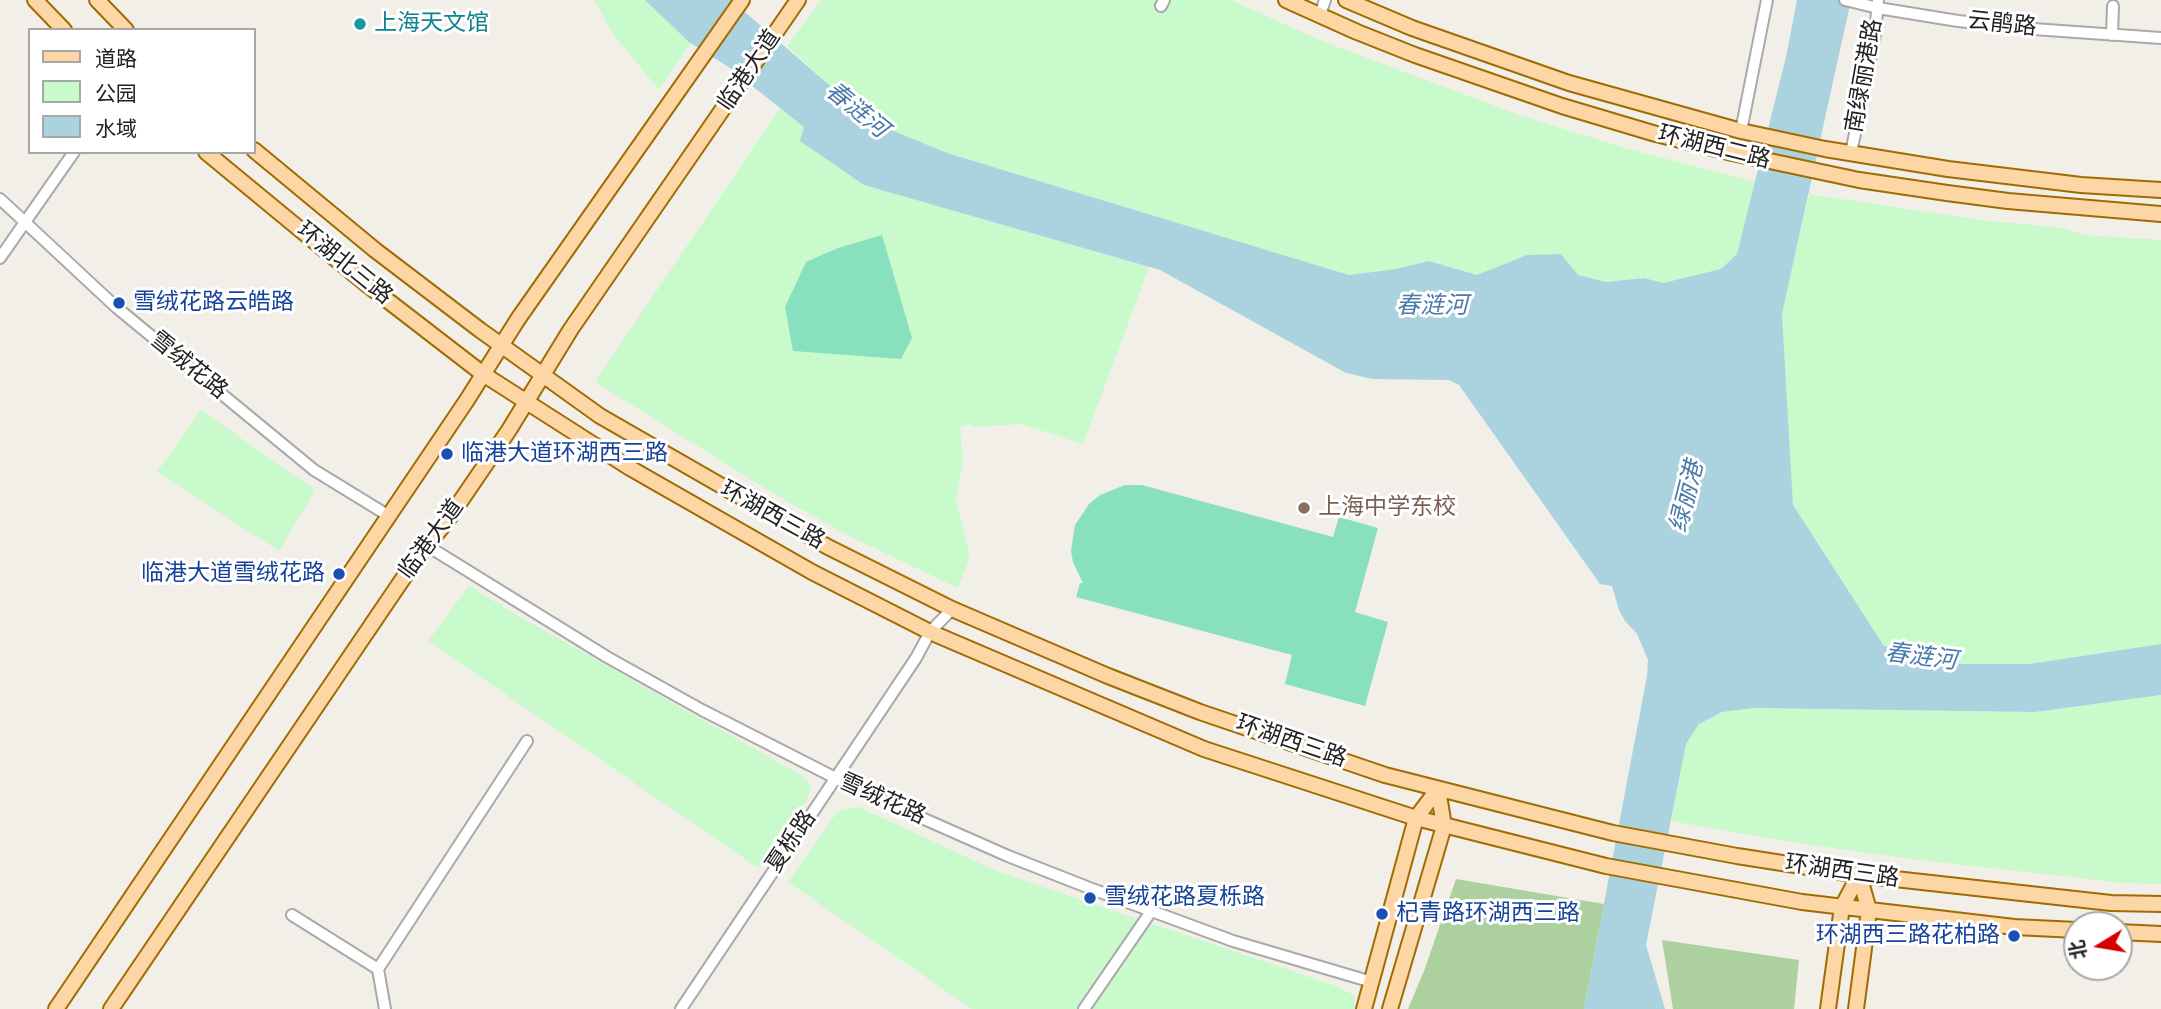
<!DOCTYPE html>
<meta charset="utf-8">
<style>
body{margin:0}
#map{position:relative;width:2161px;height:1009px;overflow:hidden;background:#f2efe9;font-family:"Sofia Sans Condensed","Noto Sans SC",sans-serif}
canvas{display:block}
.legend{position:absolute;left:28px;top:28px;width:228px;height:126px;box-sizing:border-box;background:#fff;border:2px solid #a7a7a7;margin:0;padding:9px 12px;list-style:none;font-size:21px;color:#222}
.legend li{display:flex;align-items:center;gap:14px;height:35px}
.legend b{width:35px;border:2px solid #a7a7a7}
.north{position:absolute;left:2063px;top:911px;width:70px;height:70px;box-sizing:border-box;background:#fff;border:2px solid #a7a7a7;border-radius:50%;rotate:259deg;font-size:19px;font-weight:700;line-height:28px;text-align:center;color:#222}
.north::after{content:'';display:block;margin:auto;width:24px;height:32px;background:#d40000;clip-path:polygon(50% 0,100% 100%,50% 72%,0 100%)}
</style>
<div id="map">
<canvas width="2161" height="1009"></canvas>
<ul class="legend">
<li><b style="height:9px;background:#fcd6a4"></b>道路</li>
<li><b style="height:19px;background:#c8facc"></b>公园</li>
<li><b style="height:19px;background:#aad3df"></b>水域</li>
</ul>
<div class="north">北</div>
</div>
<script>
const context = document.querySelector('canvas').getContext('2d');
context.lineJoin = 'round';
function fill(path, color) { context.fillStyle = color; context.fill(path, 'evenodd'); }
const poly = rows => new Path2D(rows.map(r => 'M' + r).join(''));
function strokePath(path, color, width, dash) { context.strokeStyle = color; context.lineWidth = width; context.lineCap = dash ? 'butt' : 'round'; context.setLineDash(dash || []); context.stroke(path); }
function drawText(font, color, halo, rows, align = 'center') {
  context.font = font + ' "Sofia Sans Condensed","Noto Sans SC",sans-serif'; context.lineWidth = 6; context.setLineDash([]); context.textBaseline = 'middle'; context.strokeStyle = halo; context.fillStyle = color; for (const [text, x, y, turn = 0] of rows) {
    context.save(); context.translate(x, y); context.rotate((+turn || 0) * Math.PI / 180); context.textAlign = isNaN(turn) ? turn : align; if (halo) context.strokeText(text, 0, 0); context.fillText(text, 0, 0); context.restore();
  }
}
fill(poly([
 [1456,879,1604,904,1584,1009,1408,1009,1424,971],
 [1662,940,1799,960,1794,1009,1673,1009]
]), '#add19e');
fill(poly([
 [594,0,720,0,659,90,613,34],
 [821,0,1231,0,1322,41,1519,115,1628,149,1756,182,1737,254,1722,269,1663,283,1644,278,1606,282,1577,275,1561,254,1527,255,1477,275,1429,261,1396,269,1349,275,947,153,884,127,835,90,787,46],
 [780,108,804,127,864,185,1149,267,1083,444,1021,424,977,427,969,424,960,428,963,463,956,499,969,552,968,563,958,588,849,536,769,491,595,382],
 [1809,194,1980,220,2064,228,2083,235,2161,240,2161,644,2029,664,1945,664,1884,646,1793,505,1782,314],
 [201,410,315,490,279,551,157,472],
 [469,586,522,618,801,775,812,786,805,803,758,868,428,641],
 [2161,695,2161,884,2124,883,1911,859,1791,842,1671,821,1686,744,1699,724,1722,712,1754,708,2035,712],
 [859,807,999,872,1339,987,1355,996,1355,1009,972,1009,788,882,838,811]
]), '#c8facc');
fill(poly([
 [882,235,912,338,901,359,793,351,785,307,806,262,838,248],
 [1125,485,1142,485,1333,537,1339,517,1378,528,1355,612,1388,622,1365,706,1285,684,1292,655,1076,597,1080,583,1083,583,1073,562,1071,551,1075,525,1089,504,1100,495]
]), '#88e0be');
fill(poly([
 [645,0,731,0,835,90,884,127,947,153,1349,275,1396,269,1429,261,1477,275,1527,255,1561,254,1578,275,1606,282,1644,278,1663,283,1721,269,1737,254,1786,57,1797,0,1851,0,1782,314,1793,505,1884,646,1945,664,2029,664,2161,644,2161,695,2035,712,1754,708,1722,712,1699,724,1686,744,1646,945,1665,1009,1584,1009,1647,676,1648,660,1637,634,1625,621,1619,610,1612,586,1600,584,1459,385,1449,380,1373,379,1346,373,1160,270,864,185,800,141,804,127,727,66,689,42]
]), '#aad3df');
const minor = poly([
 [1845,0,1878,8,1958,21,2033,29,2161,38],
 [1161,6,1164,0],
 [1320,15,1325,0],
 [2112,35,2113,6],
 [1741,131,1767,0],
 [1851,153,1875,35,1878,0],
 [0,199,116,307,314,470,389,516],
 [0,258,74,152],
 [426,545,607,657,702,710,863,792,1008,856,1092,889,1233,941,1372,982],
 [292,915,378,969],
 [385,1009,378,969,527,741],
 [681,1009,916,658,930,632,952,609],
 [1084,1009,1152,910]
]);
const major = poly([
 [35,0,64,30],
 [97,0,126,30],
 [1286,0,1357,32,1415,55,1562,106,1656,134,1732,153,1859,180,1947,193,2008,201,2161,214],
 [1346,0,1412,28,1569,83,1741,131,1825,149,1948,169,2081,185,2161,190],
 [254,150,375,250,480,330,600,416,828,547,952,609,1108,676,1200,712,1385,775,1613,833,1737,856,1859,875,2111,903,2161,904],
 [206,152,365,283,483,374,630,468,812,572,930,632,1204,749,1416,818,1606,866,1802,902,2014,927,2077,930],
 [2119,932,2161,934],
 [56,1009,467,400,518,319,742,0],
 [111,1009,419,555,447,521,509,430,571,329,798,0],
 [1364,1009,1416,818,1438,789],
 [1390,1009,1444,826,1438,789],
 [1828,1009,1842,907,1859,875],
 [1856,1009,1869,910,1859,875]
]);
strokePath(minor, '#a9a9a9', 14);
strokePath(major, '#a06b00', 18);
strokePath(minor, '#fff', 10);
strokePath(major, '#fcd6a4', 14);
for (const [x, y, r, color] of [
 [360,24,7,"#0f9aa8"],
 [119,303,7,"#1a4fb4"],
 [447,454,7,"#1a4fb4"],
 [1304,508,7,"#8d6e63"],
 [339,574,7,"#1a4fb4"],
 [1090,898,7,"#1a4fb4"],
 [1382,914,7,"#1a4fb4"],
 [2014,936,7,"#1a4fb4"]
]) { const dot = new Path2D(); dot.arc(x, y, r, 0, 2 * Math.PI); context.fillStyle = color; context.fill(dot); strokePath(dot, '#fff', 2.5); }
drawText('23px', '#0d838f', '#fff', [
 ["上海天文馆",374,24]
], 'left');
drawText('23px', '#222', '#fff', [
 ["云鹃路",2002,25,6],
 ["临港大道",750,71,-56],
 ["南绿丽港路",1865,76,-80],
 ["环湖西二路",1714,148,14],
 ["环湖北三路",344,264,39],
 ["雪绒花路",188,366,39],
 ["环湖西三路",772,516,29],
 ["临港大道",432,540,-54],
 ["环湖西三路",1291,742,19],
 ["雪绒花路",882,800,24],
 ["夏栎路",792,842,-56],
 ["环湖西三路",1842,872,8]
]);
drawText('23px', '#164399', '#fff', [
 ["雪绒花路云皓路",133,303],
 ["临港大道环湖西三路",461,454],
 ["临港大道雪绒花路",325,574,"right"],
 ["雪绒花路夏栎路",1104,898],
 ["杞青路环湖西三路",1396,914],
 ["环湖西三路花柏路",2000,936,"right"]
], 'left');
drawText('23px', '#785e54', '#fff', [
 ["上海中学东校",1318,508]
], 'left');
drawText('italic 24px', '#4a7aab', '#fff', [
 ["春涟河",856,111,39],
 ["春涟河",1432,307],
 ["绿丽港",1688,497,-76],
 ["春涟河",1921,658,7]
]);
</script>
